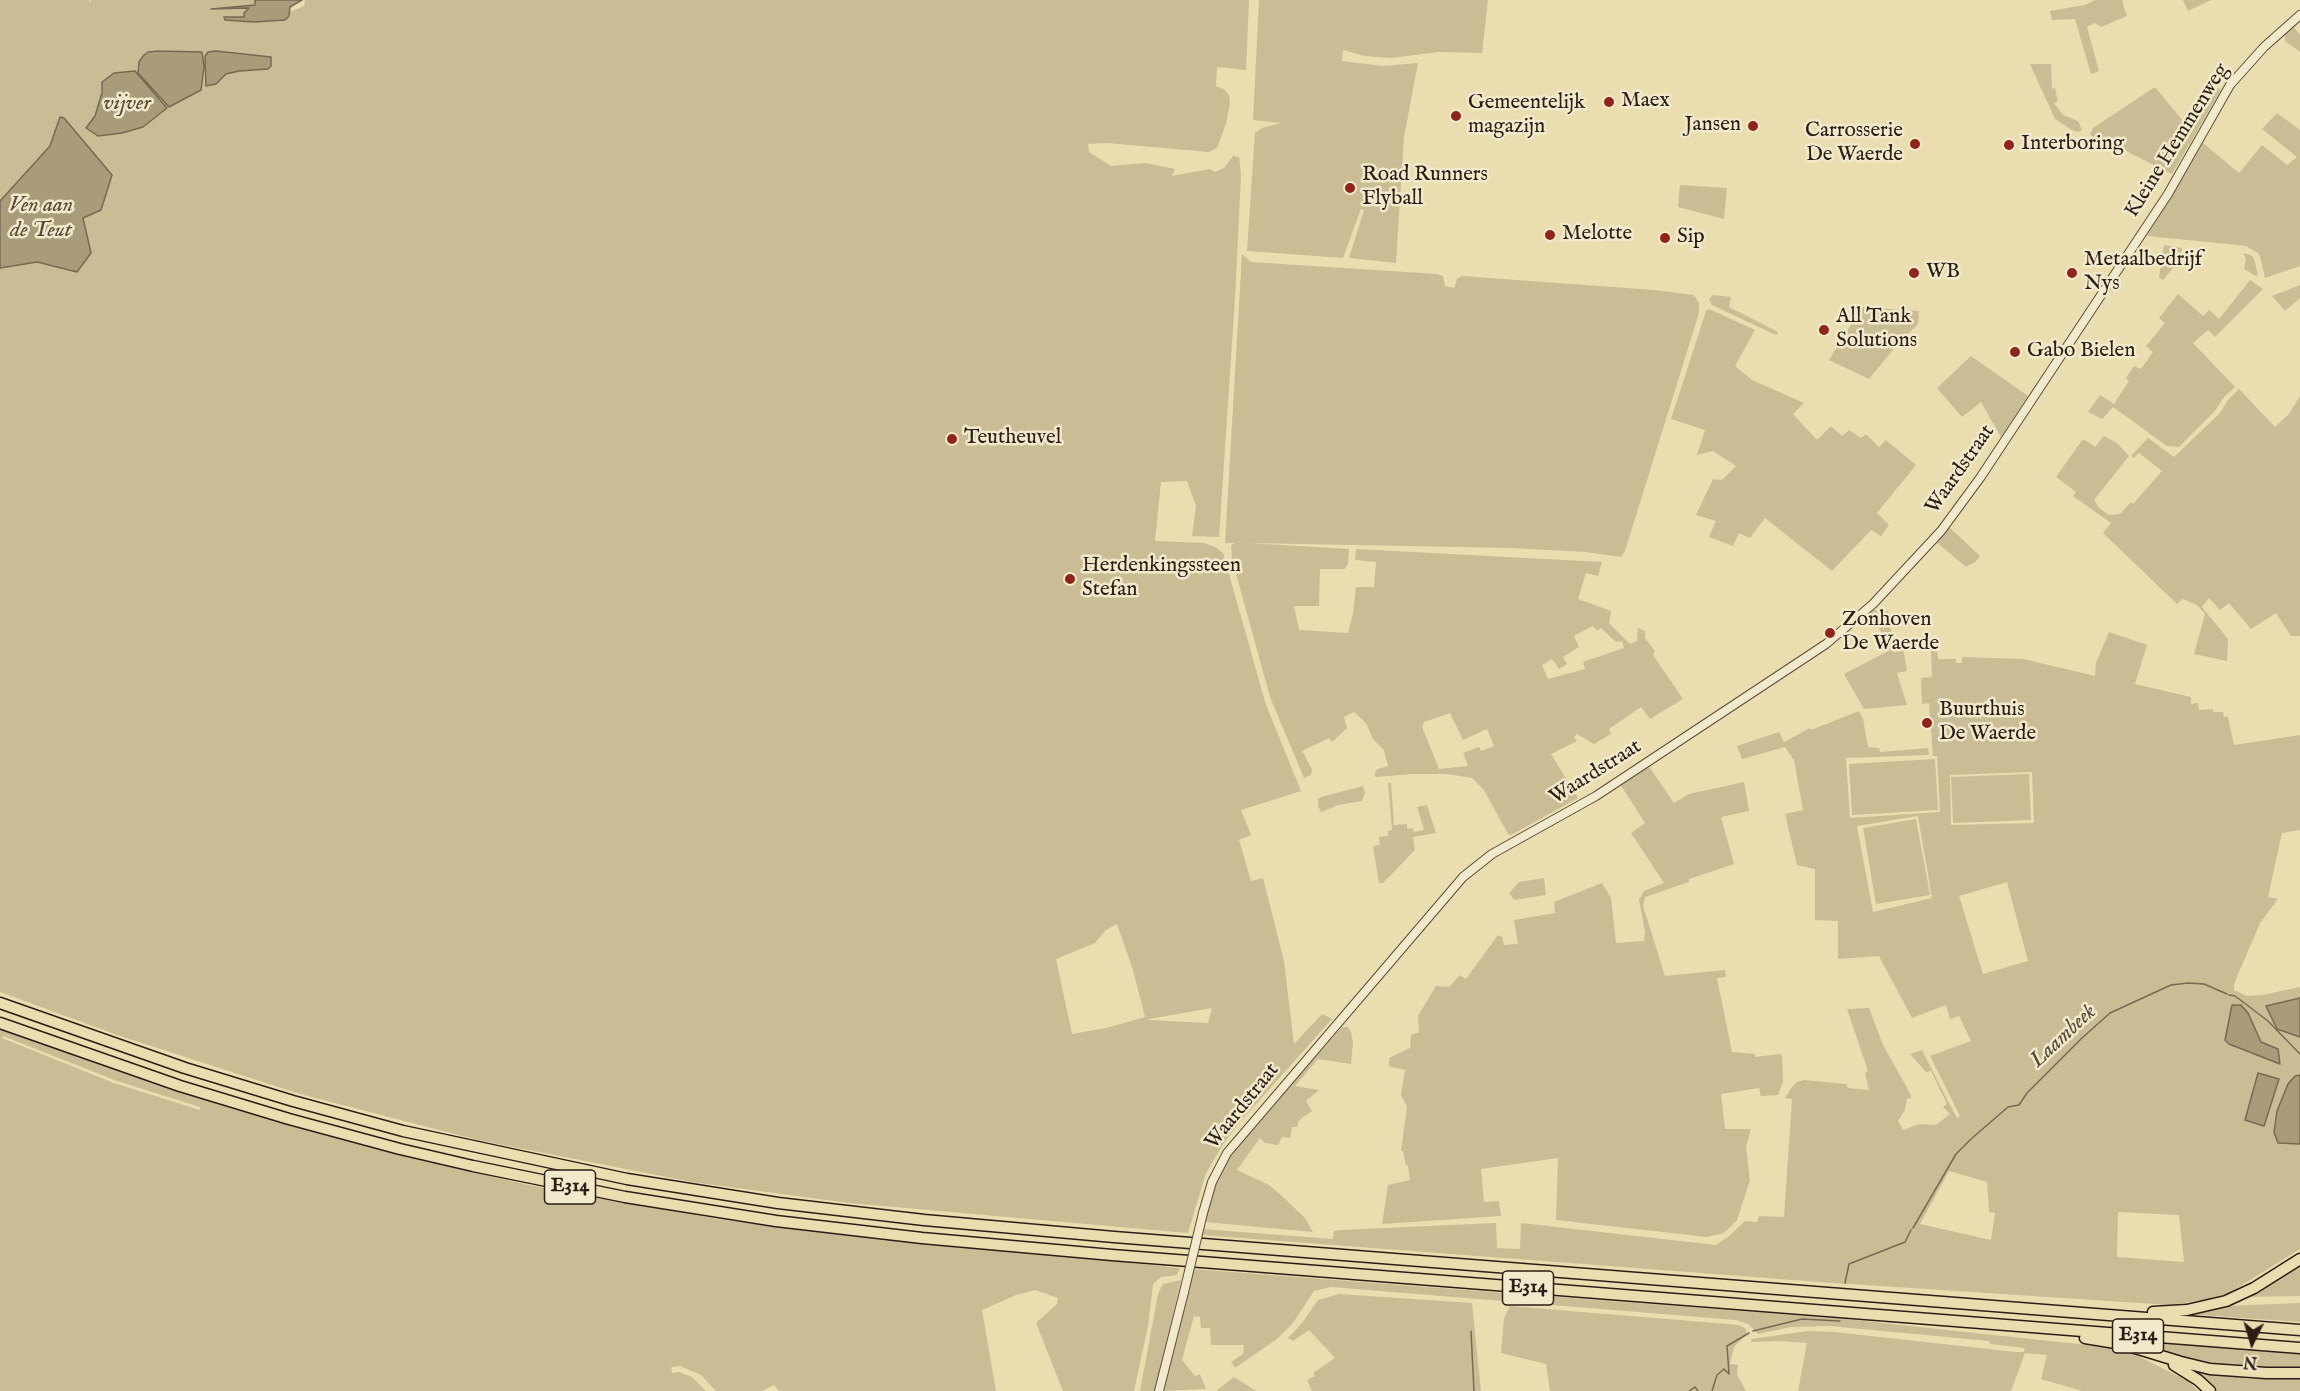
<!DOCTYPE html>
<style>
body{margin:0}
#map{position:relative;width:2300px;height:1391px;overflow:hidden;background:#eaddaf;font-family:"IM FELL English",serif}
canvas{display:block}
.north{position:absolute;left:2222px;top:1313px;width:60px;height:60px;-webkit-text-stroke:4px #f1e9cb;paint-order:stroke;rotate:185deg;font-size:16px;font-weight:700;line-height:24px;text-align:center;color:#2c1e16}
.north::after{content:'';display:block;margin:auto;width:21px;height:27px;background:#2c1e16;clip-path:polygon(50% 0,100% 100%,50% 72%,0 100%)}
</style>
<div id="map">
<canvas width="2300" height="1391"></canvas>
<div class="north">N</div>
</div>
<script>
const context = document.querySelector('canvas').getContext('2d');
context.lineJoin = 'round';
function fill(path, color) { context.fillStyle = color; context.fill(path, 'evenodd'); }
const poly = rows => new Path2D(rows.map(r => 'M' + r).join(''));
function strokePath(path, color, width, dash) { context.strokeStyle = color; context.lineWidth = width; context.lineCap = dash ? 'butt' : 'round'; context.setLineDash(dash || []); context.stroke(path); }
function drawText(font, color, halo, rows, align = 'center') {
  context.font = font + ' "IM FELL English",serif'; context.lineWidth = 5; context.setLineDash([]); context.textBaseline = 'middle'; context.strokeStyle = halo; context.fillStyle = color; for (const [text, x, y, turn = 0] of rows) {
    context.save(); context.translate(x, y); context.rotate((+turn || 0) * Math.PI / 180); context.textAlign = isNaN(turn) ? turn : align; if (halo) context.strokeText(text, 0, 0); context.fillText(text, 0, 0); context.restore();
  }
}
fill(poly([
 [0,0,89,0,90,3,91,0,255,0,255,5,213,8,249,7,244,13,244,18,224,17,226,20,254,22,285,20,289,12,304,6,305,0,1249,0,1246,70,1217,67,1216,86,1225,90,1229,95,1230,103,1226,124,1217,148,1209,152,1107,143,1088,144,1089,152,1111,166,1145,163,1175,169,1172,176,1210,169,1215,172,1224,168,1233,156,1239,157,1241,175,1235,299,1219,537,1192,536,1196,506,1187,481,1161,482,1155,541,1204,543,1215,547,1223,553,1266,705,1301,791,1241,810,1251,835,1239,840,1251,881,1263,878,1284,961,1294,1044,1322,1014,1332,1019,1240,1122,1224,1143,1206,1173,1188,1233,849,1203,692,1182,478,1140,300,1094,117,1035,0,992,0,268,37,262,77,272,91,253,83,218,112,175,64,118,60,117,50,146,0,201],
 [216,51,268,69,239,71,226,74,216,84],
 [135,71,122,133,98,136,86,128,95,116,102,93,102,82,114,73],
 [1117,924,1133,970,1145,1017,1106,1028,1072,1034,1056,959,1095,943,1106,930],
 [1212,1008,1208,1023,1149,1020,1149,1019],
 [1259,0,1488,0,1482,53,1439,52,1391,58,1365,56,1343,50,1342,61,1383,66,1418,63,1404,137,1396,263,1349,258,1364,210,1361,209,1343,258,1247,251,1255,133,1262,128,1281,123,1253,120],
 [2095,0,2124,0,2122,1,2127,16,2101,27,2095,23,2087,27,2099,71,2091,74,2075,19,2052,20,2050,11,2085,5],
 [2183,0,2211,0,2188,11],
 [2293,26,2300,35,2300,52,2285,41,2285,32],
 [2030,64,2051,64,2052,89,2055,88,2058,101,2054,103,2063,115,2078,121,2082,130,2078,132,2072,130,2055,119],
 [2155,87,2188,127,2218,88,2221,90,2172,174,2122,149,2095,140,2090,134,2093,128],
 [2277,113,2300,130,2300,266,2265,278,2261,260,2258,253,2246,246,2148,236,2147,230,2203,143,2239,173,2262,145,2287,165,2297,157,2262,129],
 [1680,185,1727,188,1724,219,1678,207],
 [2164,245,2182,248,2178,268,2173,268,2163,280,2159,277],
 [2243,253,2251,255,2254,259,2258,275,2256,276,2244,269,2246,258],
 [1242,254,1251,262,1437,274,1443,276,1445,286,1454,288,1457,279,1462,276,1654,290,1694,295,1699,303,1699,313,1625,551,1621,557,1586,552,1512,548,1248,543,1349,549,1348,563,1345,569,1320,569,1319,606,1294,606,1299,630,1348,633,1353,613,1356,587,1374,587,1376,562,1355,560,1356,549,1602,562,1598,576,1586,573,1578,599,1611,611,1609,623,1630,644,1637,641,1638,628,1645,631,1645,638,1655,651,1653,655,1683,699,1650,719,1641,707,1609,729,1611,734,1594,744,1577,734,1574,737,1577,741,1551,754,1578,798,1511,835,1508,834,1484,790,1472,778,1447,774,1413,774,1375,777,1375,772,1378,769,1388,766,1384,750,1373,739,1366,723,1354,712,1344,717,1347,728,1332,742,1329,738,1302,751,1312,769,1311,775,1304,778,1270,697,1232,559,1231,546,1234,543,1225,543],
 [1593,626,1597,631,1601,628,1616,642,1622,641,1624,648,1583,662,1585,669,1548,679,1542,665,1552,659,1559,669,1567,664,1563,657,1579,647,1574,636],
 [1450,713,1463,740,1487,729,1494,746,1481,751,1479,747,1463,753,1468,766,1439,769,1422,727,1424,722],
 [2250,280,2263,289,2215,337,2208,330,2193,343,2235,387,2224,397,2214,412,2179,447,2167,446,2113,407,2102,419,2088,412,2100,395,2114,404,2129,381,2126,378,2134,366,2141,369,2153,352,2146,346,2165,323,2159,318,2178,294,2203,316,2209,310,2219,319],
 [2300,285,2300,298,2285,311,2272,296],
 [1713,295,1731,297,1729,307,1778,332,1776,335,1712,305,1709,299],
 [1862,307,1919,311,1918,324,1897,345,1869,379,1829,360],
 [1709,309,1755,330,1735,366,1752,380,1804,403,1793,414,1817,440,1831,426,1842,436,1849,430,1861,438,1866,434,1879,447,1886,440,1916,465,1877,513,1889,525,1881,536,1871,530,1832,571,1765,518,1750,538,1739,533,1733,546,1709,537,1716,521,1696,515,1713,479,1722,480,1736,466,1713,451,1697,455,1705,430,1671,419,1706,311],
 [1971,356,2028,396,2001,437,1981,402,1962,417,1937,388],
 [2239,389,2275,427,2289,414,2300,396,2300,636,2291,636,2276,613,2251,629,2229,603,2220,610,2209,598,2202,607,2228,639,2227,661,2194,654,2205,614,2197,605,2183,599,2177,604,2103,533,2111,523,2073,496,2076,492,2056,477,2083,439,2095,447,2104,436,2117,443,2129,456,2094,500,2099,508,2109,515,2120,514,2131,502,2133,504,2162,471,2139,453,2134,458,2131,456,2148,438,2174,457,2220,413,2228,400],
 [1948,526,1980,556,1975,562,1966,567,1935,541],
 [1871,610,1888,611,1893,642,1903,648,1907,671,1897,673,1907,705,1864,709,1844,674,1890,650,1872,614,1867,613],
 [2109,632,2147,645,2135,684,2191,697,2191,704,2198,703,2199,710,2213,709,2213,712,2223,712,2224,717,2228,717,2234,745,2300,735,2300,830,2282,833,2268,897,2278,899,2260,923,2234,984,2234,990,2247,996,2263,995,2300,987,2300,998,2266,1006,2277,1029,2300,1037,2300,1075,2293,1078,2284,1093,2277,1114,2274,1132,2278,1143,2300,1144,2300,1249,2229,1293,2204,1300,2170,1305,1819,1282,1202,1235,1202,1229,1333,1239,1334,1231,1341,1230,1496,1223,1497,1248,1520,1249,1521,1223,1716,1245,1729,1236,1745,1221,1757,1222,1759,1216,1784,1217,1792,1099,1785,1098,1792,1087,1797,1082,1804,1080,1846,1084,1848,1088,1869,1090,1865,1073,1868,1071,1847,1009,1869,1008,1883,1045,1911,1095,1911,1098,1907,1099,1905,1110,1898,1121,1903,1130,1920,1124,1936,1125,1950,1114,1943,1107,1947,1104,1931,1071,1926,1072,1910,1054,1922,1050,1949,1103,1957,1118,1960,1116,1930,1056,1971,1041,1959,1016,1950,1019,1946,1005,1912,1018,1879,956,1838,959,1838,921,1815,920,1815,869,1797,865,1785,814,1803,810,1794,760,1785,747,1742,759,1737,746,1779,732,1784,742,1810,728,1811,730,1859,711,1863,719,1868,747,1879,748,1880,752,1928,748,1929,755,1846,758,1850,818,1940,812,1937,756,1933,756,1929,703,1922,704,1921,678,1932,677,1931,650,1937,650,1938,659,1956,659,1956,663,1962,663,1962,657,2023,659,2095,676,2096,663],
 [2032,772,2034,823,1951,825,1950,775],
 [1918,816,1932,898,1873,912,1857,826],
 [2007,882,2028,961,1983,974,1959,896],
 [2248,1013,2261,1042,2273,1046,2225,1040],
 [1949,1171,1987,1182,1989,1212,1995,1213,1991,1240,1920,1224],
 [2118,1212,2179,1215,2184,1262,2117,1257],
 [1935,759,1938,810,1852,815,1849,764],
 [1648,765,1674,803,1689,794,1744,782,1749,811,1721,817,1734,864,1689,879,1689,882,1645,897,1643,906,1665,976,1725,970,1726,977,1717,978,1732,1052,1755,1054,1755,1057,1780,1054,1782,1056,1783,1082,1778,1095,1761,1096,1759,1088,1721,1094,1725,1129,1751,1129,1746,1147,1750,1180,1737,1220,1724,1233,1707,1237,1556,1220,1558,1158,1481,1169,1484,1202,1499,1201,1501,1216,1382,1224,1388,1185,1410,1180,1408,1165,1406,1166,1403,1151,1401,1151,1407,1107,1401,1095,1405,1070,1389,1066,1389,1058,1410,1048,1411,1035,1419,1032,1418,1016,1436,986,1449,987,1460,975,1466,979,1498,935,1502,937,1504,945,1518,944,1514,920,1555,913,1554,902,1602,883,1611,898,1616,943,1644,941,1645,931,1639,900,1644,891,1664,883,1631,833,1645,823,1620,784],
 [2029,774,2031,820,1953,823,1951,777],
 [1388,783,1391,783,1394,825,1407,824,1407,829,1413,828,1414,832,1424,830,1417,807,1427,805,1436,833,1413,837,1415,850,1383,883,1379,883,1373,846,1380,845,1379,837,1388,836,1388,831,1392,830],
 [1363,786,1365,793,1362,801,1338,805,1321,812,1318,806,1318,799,1321,797],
 [1916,819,1930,895,1876,904,1863,828],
 [1544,878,1546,895,1514,900,1509,893,1519,882],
 [1342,1027,1348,1027,1351,1032,1353,1042,1351,1064,1318,1059,1295,1086,1319,1090,1306,1101,1312,1111,1299,1120,1297,1127,1292,1127,1290,1138,1282,1137,1278,1145,1265,1143,1260,1138,1237,1170,1269,1185,1283,1197,1305,1218,1313,1232,1205,1222,1219,1174,1231,1153],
 [0,1030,169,1089,322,1134,411,1158,533,1186,717,1219,800,1230,1180,1268,1177,1275,1161,1277,1153,1284,1148,1326,1134,1391,1063,1391,1036,1323,1057,1304,1058,1298,1035,1290,1016,1295,982,1310,996,1391,779,1391,774,1385,762,1391,716,1391,701,1375,680,1366,671,1367,672,1373,679,1372,692,1377,706,1391,0,1391],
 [3,1036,117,1081,200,1107,200,1110,114,1083,2,1038],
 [2300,1260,2300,1296,2243,1297],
 [1192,1269,1845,1319,2124,1349,2188,1381,2198,1391,2082,1391,2041,1379,2047,1355,2025,1353,2011,1391,1798,1391,1807,1343,1779,1341,1752,1342,1751,1339,1808,1331,1834,1332,2016,1352,2024,1352,2025,1348,1990,1344,1989,1341,1830,1326,1791,1327,1758,1334,1748,1324,1736,1320,1331,1287,1314,1291,1293,1323,1277,1339,1235,1368,1231,1362,1243,1354,1244,1345,1211,1345,1210,1328,1201,1328,1200,1317,1194,1316,1182,1360,1195,1376,1200,1374,1206,1389,1162,1391],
 [1181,1280,1155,1391,1140,1391,1158,1294,1163,1284],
 [1339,1294,1472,1303,1481,1391,1312,1391,1307,1380,1315,1376,1313,1373,1335,1358,1309,1330,1293,1341,1288,1338,1302,1323,1318,1300],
 [2300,1303,2300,1322,2186,1314,2223,1306],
 [1510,1306,1739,1325,1745,1328,1747,1334,1734,1347,1730,1364,1738,1365,1737,1375,1746,1391,1550,1391,1546,1364,1501,1353,1504,1318],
 [2129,1340,2300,1354,2300,1369,2247,1369,2199,1363,2169,1355],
 [2195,1370,2249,1379,2300,1379,2300,1391,2215,1391,2193,1372],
 [1234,1377,1256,1391,1216,1391]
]), '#cabd95');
const water = poly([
 [255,0,302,0,290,7,289,16,285,20,254,22,225,20,224,17,244,17,244,13,249,8,211,9,255,5,255,0],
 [158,51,202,52,204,67,201,90,169,107,138,73,139,62,143,56,148,52,158,51],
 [216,51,271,57,271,66,268,69,239,71,226,74,216,84,206,86,205,56,208,52,216,51],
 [135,71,167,108,143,127,122,133,98,136,86,128,95,116,102,93,102,82,114,73,135,71],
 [60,117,64,118,112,175,101,210,83,218,91,253,77,272,37,262,0,268,0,201,50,146,60,117],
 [2300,998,2300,1037,2277,1029,2266,1006,2300,998],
 [2232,1005,2241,1005,2248,1013,2261,1042,2278,1049,2280,1064,2229,1044,2225,1040,2232,1005],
 [2258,1073,2279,1079,2264,1126,2245,1120,2258,1073],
 [2300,1075,2300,1144,2278,1143,2274,1132,2277,1111,2288,1084,2295,1076,2300,1075]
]);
fill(water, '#a99c7b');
strokePath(water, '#776a53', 1.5);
strokePath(poly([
 [2229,995,2235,996,2268,1021,2300,1054],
 [1971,1139,2008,1107,2019,1105,2027,1093,2082,1038,2110,1013,2171,985,2188,983,2204,984,2227,994],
 [1913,1228,1956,1154,1970,1140],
 [1845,1283,1849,1264,1905,1242,1911,1230],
 [1471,1331,1474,1391],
 [1753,1331,1802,1319,1840,1321],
 [1689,1391,1695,1387,1698,1391],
 [1712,1391,1717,1375,1724,1369,1729,1374,1727,1346,1749,1333]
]), '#776a53', 1.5);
const minor = poly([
 [1203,1213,1212,1182,1227,1153,1463,877,1492,854,1596,796,1826,644,1873,604,1941,531,1980,478,2168,194,2230,85,2264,47,2300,15],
 [1159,1391,1184,1292]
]);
const highway = poly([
 [0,1003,185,1068,293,1101,403,1131,627,1179,778,1203,924,1220,1114,1237,2300,1330],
 [0,1023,180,1086,289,1119,400,1149,473,1166,625,1197,776,1221,922,1238,1112,1255,2300,1348],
 [2153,1312,2187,1310,2226,1301,2254,1288,2300,1259],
 [2085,1338,2122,1344,2181,1362,2210,1369,2266,1373,2300,1373],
 [2174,1365,2198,1380,2210,1391]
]);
strokePath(minor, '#5c4e3c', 10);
strokePath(highway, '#2c1e16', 13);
strokePath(minor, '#f1e9cb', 8);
strokePath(highway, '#eaddaf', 10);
const minorBridge = poly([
 [1184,1292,1203,1213]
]);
strokePath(minorBridge, '#5c4e3c', 10, []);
strokePath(minorBridge, '#f1e9cb', 8);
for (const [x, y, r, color] of [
 [1609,102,6,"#8f2418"],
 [1456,116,6,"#8f2418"],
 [1753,126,6,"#8f2418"],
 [1915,144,6,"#8f2418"],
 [2009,145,6,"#8f2418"],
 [1350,188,6,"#8f2418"],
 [1550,235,6,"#8f2418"],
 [1665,238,6,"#8f2418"],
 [1914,273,6,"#8f2418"],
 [2072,273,6,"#8f2418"],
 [1824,330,6,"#8f2418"],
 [2015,352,6,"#8f2418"],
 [952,439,6,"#8f2418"],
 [1070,579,6,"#8f2418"],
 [1830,633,6,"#8f2418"],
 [1927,723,6,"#8f2418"]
]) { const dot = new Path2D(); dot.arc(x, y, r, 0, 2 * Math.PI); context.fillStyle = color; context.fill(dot); strokePath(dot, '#f1e9cb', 2); }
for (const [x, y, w] of [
 [570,1187,51],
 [1528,1288,51],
 [2138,1336,51]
]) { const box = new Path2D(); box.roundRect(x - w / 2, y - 17, w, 34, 4.5); context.fillStyle = '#f1e9cb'; context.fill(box); strokePath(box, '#2c1e16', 1.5); }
drawText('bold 20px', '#2c1e16', null, [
 ["E314",570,1187],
 ["E314",1528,1288],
 ["E314",2138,1336]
]);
drawText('21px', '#2c1e16', '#f1e9cb', [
 ["Maex",1621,102],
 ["Gemeentelijk",1468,104],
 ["magazijn",1468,128],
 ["Jansen",1741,126,"right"],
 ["Carrosserie",1903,132,"right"],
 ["De Waerde",1903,156,"right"],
 ["Interboring",2021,145],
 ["Road Runners",1362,176],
 ["Flyball",1362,200],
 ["Melotte",1562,235],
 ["Sip",1677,238],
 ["Metaalbedrijf",2084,261],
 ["Nys",2084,285],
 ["WB",1926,273],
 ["All Tank",1836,318],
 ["Solutions",1836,342],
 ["Gabo Bielen",2027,352],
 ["Teutheuvel",964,439],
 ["Herdenkingssteen",1082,567],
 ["Stefan",1082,591],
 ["Zonhoven",1842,621],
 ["De Waerde",1842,645],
 ["Buurthuis",1939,711],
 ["De Waerde",1939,735]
], 'left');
drawText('21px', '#2c1e16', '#f1e9cb', [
 ["Kleine Hemmenweg",2178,141,-58],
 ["Waardstraat",1961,470,-55],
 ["Waardstraat",1596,773,-32],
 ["Waardstraat",1243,1107,-51]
]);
drawText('italic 22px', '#584a39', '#f1e9cb', [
 ["vijver",127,104],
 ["Ven aan",41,206],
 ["de Teut",41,231],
 ["Laambeek",2064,1037,-43]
]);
</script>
